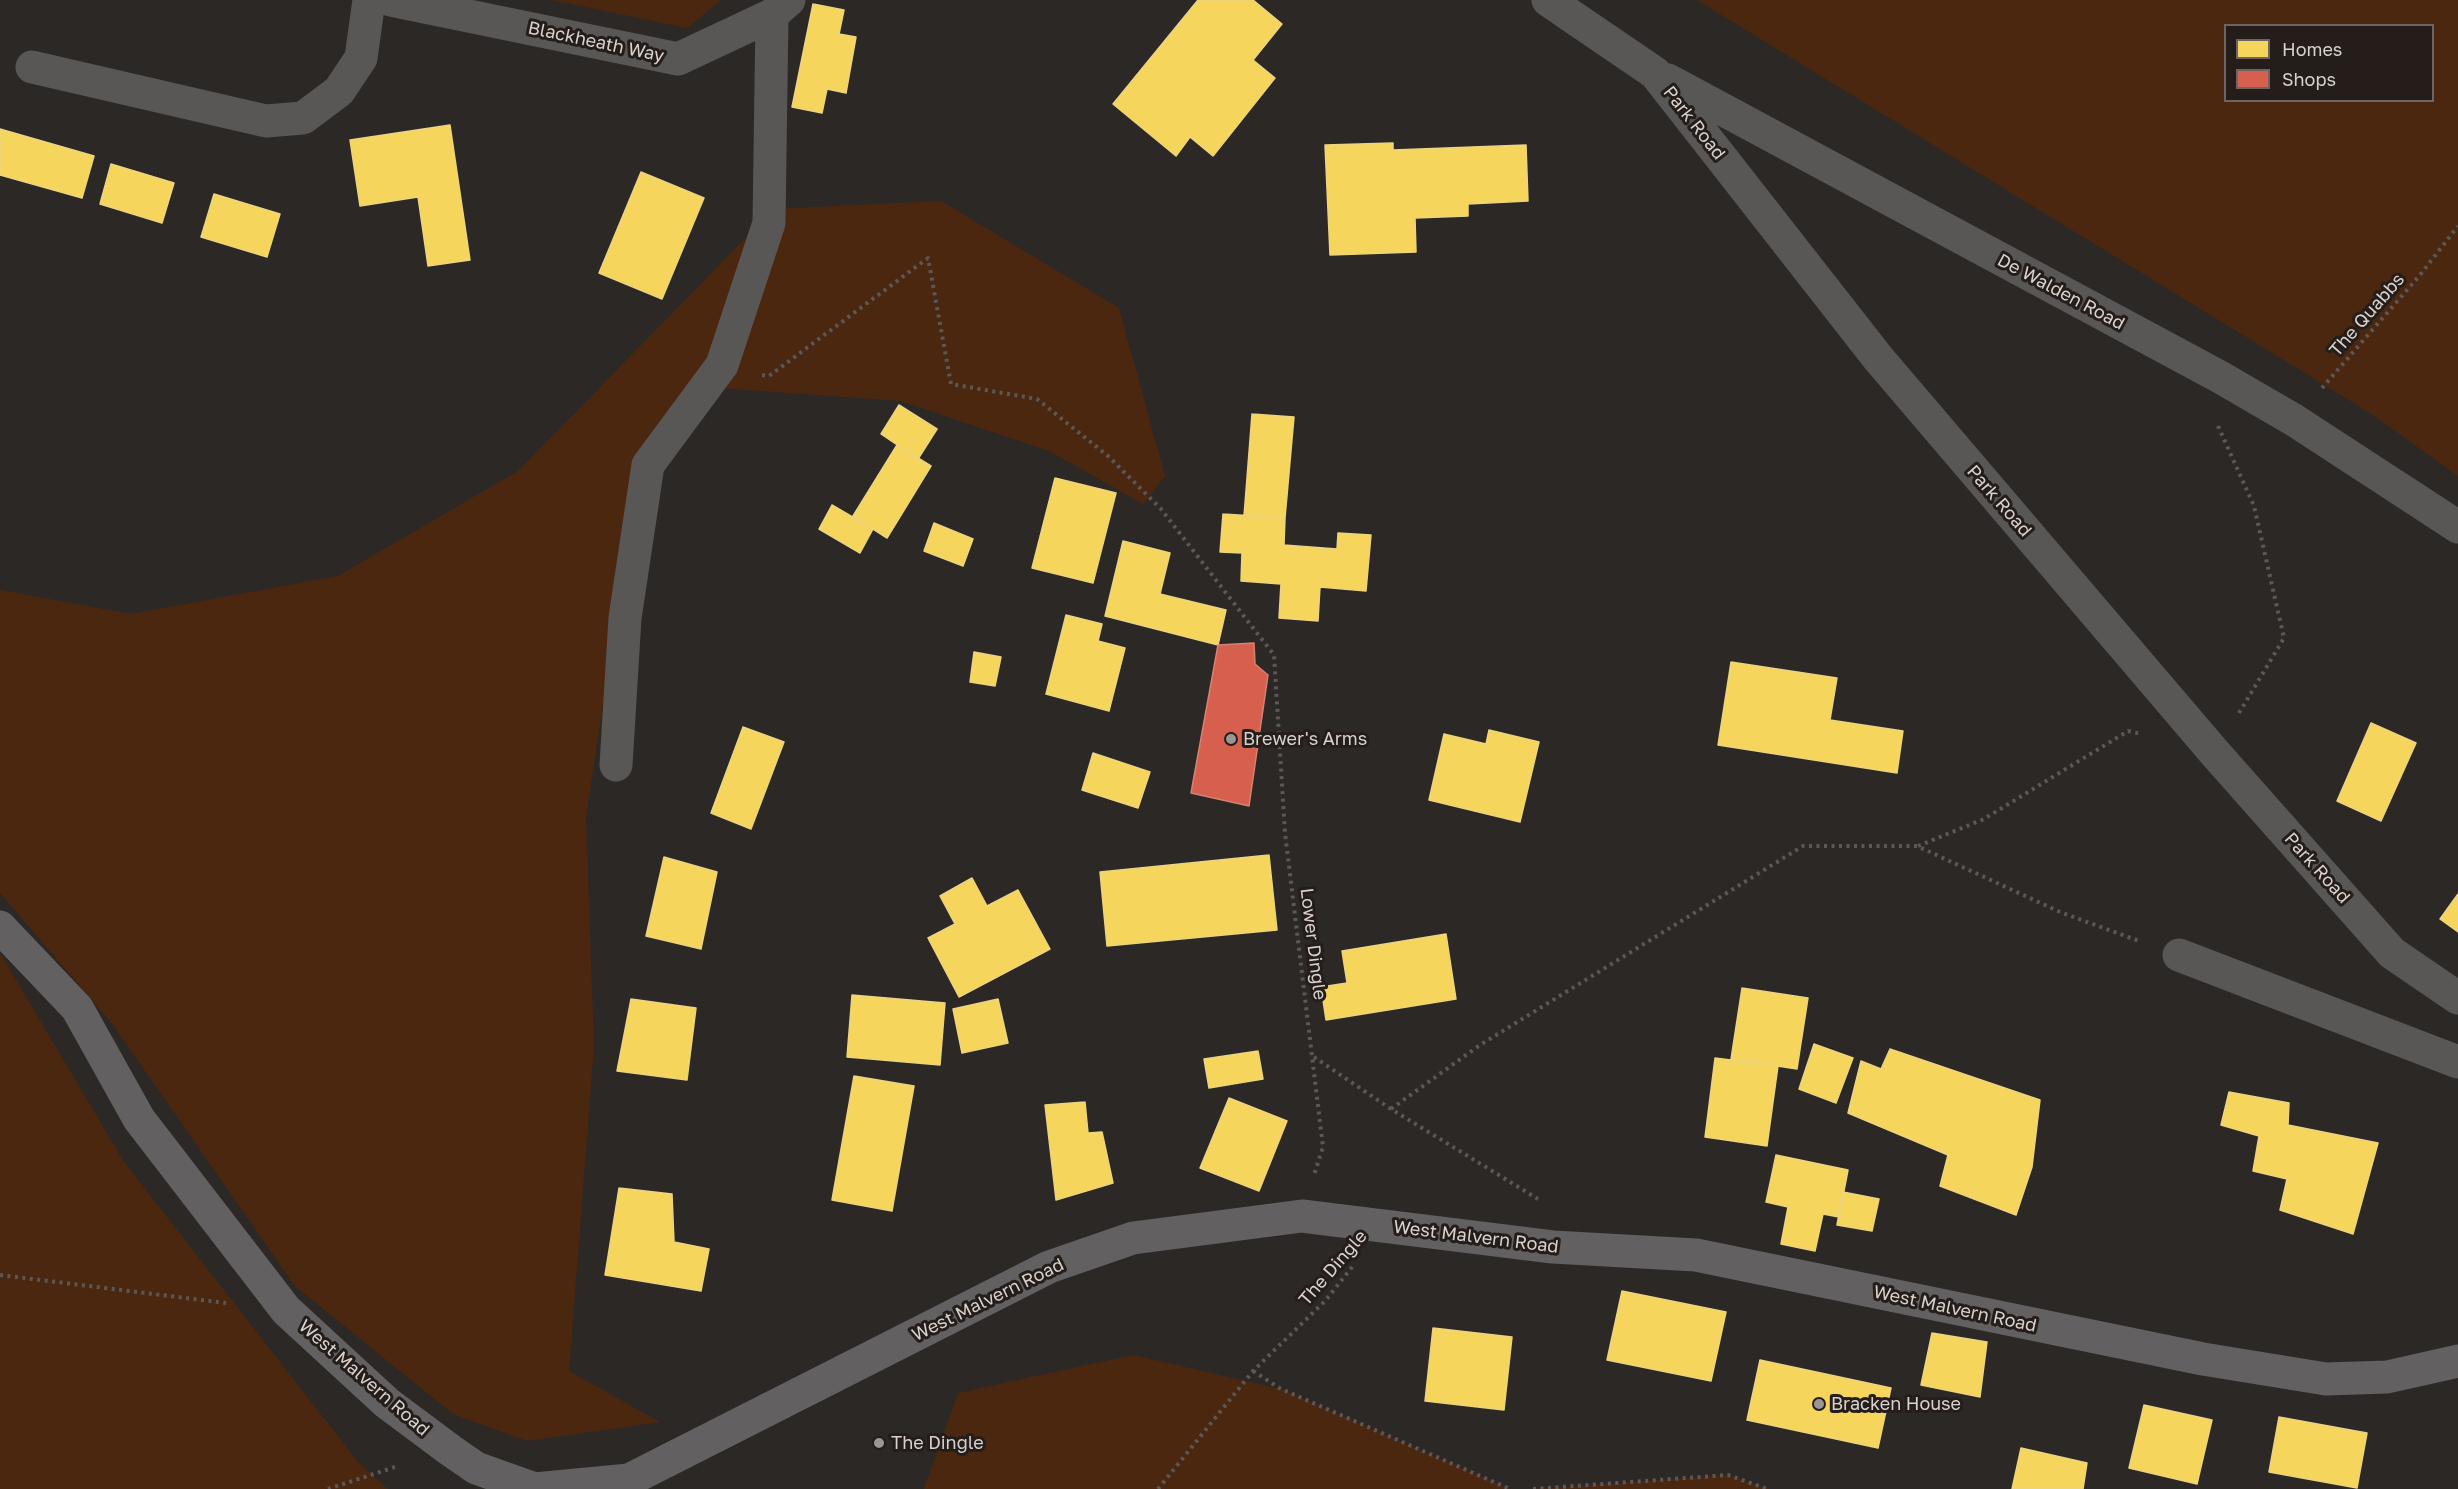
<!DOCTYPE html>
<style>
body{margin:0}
#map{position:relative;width:2458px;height:1489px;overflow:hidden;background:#2c2826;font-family:"Golos Text",sans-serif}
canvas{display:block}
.legend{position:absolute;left:2224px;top:24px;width:210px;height:78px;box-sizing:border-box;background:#251d19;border:2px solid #6c6562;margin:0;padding:8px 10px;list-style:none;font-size:18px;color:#d7d2cf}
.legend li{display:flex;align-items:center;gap:12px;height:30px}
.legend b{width:30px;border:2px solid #6c6562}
</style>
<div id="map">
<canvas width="2458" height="1489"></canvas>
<ul class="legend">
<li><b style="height:16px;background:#f6d55c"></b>Homes</li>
<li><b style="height:16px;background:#d6604d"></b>Shops</li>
</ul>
</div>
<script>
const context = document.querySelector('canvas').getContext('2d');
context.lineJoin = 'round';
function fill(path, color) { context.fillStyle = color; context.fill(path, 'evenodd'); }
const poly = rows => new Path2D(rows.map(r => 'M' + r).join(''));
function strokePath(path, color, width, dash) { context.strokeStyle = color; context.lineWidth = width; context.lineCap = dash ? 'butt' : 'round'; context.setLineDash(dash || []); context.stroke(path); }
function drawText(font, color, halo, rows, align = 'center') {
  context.font = font + ' "Golos Text",sans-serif'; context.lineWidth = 6; context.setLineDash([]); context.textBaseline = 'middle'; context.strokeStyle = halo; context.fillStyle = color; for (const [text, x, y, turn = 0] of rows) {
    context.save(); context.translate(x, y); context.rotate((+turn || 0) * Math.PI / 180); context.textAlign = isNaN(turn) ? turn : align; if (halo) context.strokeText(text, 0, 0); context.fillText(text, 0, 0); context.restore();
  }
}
fill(poly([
 [552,0,721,0,687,28],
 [1697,0,2458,0,2458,476,2370,413],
 [2226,26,2432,26,2432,100,2226,100],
 [941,201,1119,308,1165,476,1143,504,1049,451,901,401,720,388,639,464,586,817,594,1046,569,1371,660,1422,527,1441,453,1414,295,1286,111,1022,0,893,0,590,131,614,338,576,518,471,774,209],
 [0,953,124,1162,358,1462,388,1489,0,1489],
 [1133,1355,1281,1389,1510,1489,924,1489,958,1393],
 [1728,1475,1769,1489,1533,1489]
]), '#4c2710');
const homes = poly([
 [1198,0,1253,0,1282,24,1253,60,1275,78,1213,156,1190,137,1176,156,1113,104,1198,0],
 [813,4,844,10,839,34,856,37,846,93,827,89,822,113,792,107,813,4],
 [450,125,470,260,428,266,418,197,360,206,350,140,450,125],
 [0,129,94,156,82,198,0,175,0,129],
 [1393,143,1393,150,1526,145,1528,201,1468,204,1468,216,1415,218,1416,252,1330,255,1325,145,1393,143],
 [111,164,174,183,162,223,100,204,111,164],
 [641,172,704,198,662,299,599,273,641,172],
 [214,194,280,214,267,257,201,237,214,194],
 [899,405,937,429,918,459,881,434,899,405],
 [1252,414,1294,417,1285,518,1244,516,1252,414],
 [897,445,931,466,887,538,853,516,897,445],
 [1055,478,1116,493,1093,583,1032,568,1055,478],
 [832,505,873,529,860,553,819,529,832,505],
 [1223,514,1285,518,1284,545,1337,549,1338,533,1371,535,1366,591,1320,587,1318,621,1279,618,1281,584,1241,581,1242,553,1220,552,1223,514],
 [934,523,973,539,963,566,924,551,934,523],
 [1123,541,1170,553,1160,594,1226,610,1218,645,1105,616,1123,541],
 [1066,615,1102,624,1098,641,1125,648,1109,711,1046,694,1066,615],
 [974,652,1001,657,995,686,970,682,974,652],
 [1731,662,1837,678,1830,720,1903,731,1897,773,1718,745,1731,662],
 [2371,723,2416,743,2381,821,2337,801,2371,723],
 [743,727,784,742,751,829,711,813,743,727],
 [1489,730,1539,742,1520,822,1429,800,1444,734,1486,744,1489,730],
 [1093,753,1150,772,1138,808,1082,790,1093,753],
 [1269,855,1277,930,1107,946,1100,872,1269,855],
 [664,857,717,872,701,949,646,936,664,857],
 [972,878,987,906,1018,890,1050,949,959,997,928,938,955,924,940,896,972,878],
 [2458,894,2458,932,2440,919,2458,894],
 [1446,934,1456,999,1326,1020,1321,987,1347,983,1342,951,1446,934],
 [1742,988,1808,998,1797,1069,1731,1059,1742,988],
 [852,995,945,1003,940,1065,847,1057,852,995],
 [631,999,696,1008,687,1080,617,1071,631,999],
 [998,999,1008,1043,962,1053,953,1009,998,999],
 [1814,1044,1853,1058,1836,1103,1799,1089,1814,1044],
 [1890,1049,2040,1100,2032,1167,2016,1215,1940,1186,1948,1155,1848,1113,1861,1061,1881,1069,1890,1049],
 [1258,1051,1263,1079,1209,1088,1204,1059,1258,1051],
 [1715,1058,1778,1066,1767,1146,1705,1137,1715,1058],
 [854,1076,914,1086,892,1211,832,1200,854,1076],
 [2229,1092,2289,1103,2288,1125,2378,1143,2353,1234,2280,1210,2287,1179,2253,1171,2259,1136,2221,1125,2229,1092],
 [1229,1098,1287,1121,1259,1191,1200,1168,1229,1098],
 [1085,1102,1088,1133,1102,1132,1113,1183,1056,1200,1045,1105,1085,1102],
 [1776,1155,1848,1170,1839,1217,1823,1214,1815,1251,1781,1244,1788,1207,1766,1202,1776,1155],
 [619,1188,672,1194,674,1242,709,1249,701,1291,605,1275,619,1188],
 [1843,1192,1879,1199,1872,1231,1837,1225,1843,1192],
 [1622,1291,1726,1312,1711,1381,1607,1360,1622,1291],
 [1433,1328,1512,1337,1504,1410,1425,1401,1433,1328],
 [1932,1333,1987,1342,1980,1397,1921,1385,1932,1333],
 [1760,1360,1891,1388,1878,1448,1747,1420,1760,1360],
 [2144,1405,2212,1420,2197,1484,2129,1468,2144,1405],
 [2279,1417,2367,1433,2357,1488,2269,1472,2279,1417],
 [2021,1448,2087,1463,2083,1489,2012,1489,2021,1448]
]);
fill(homes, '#f6d55c');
strokePath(homes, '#edd47e', 1.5);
const shops = poly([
 [1254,643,1255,664,1268,675,1249,806,1191,793,1218,645,1254,643]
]);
fill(shops, '#d6604d');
strokePath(shops, '#d68274', 1.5);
strokePath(poly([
 [762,375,769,376,928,258,951,384,1037,399,1108,456,1161,509,1274,655,1285,833,1323,1147,1314,1175],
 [2322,388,2420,275,2458,226],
 [2218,426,2254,506,2284,638,2239,713],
 [1918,846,1984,819,2128,731,2141,734],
 [1314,1057,1391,1109,1538,1199],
 [1391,1109,1480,1045,1803,846,1917,846,2060,912,2139,941],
 [0,1275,226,1303],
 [1253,1371,1281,1389,1510,1489],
 [328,1489,398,1466],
 [1158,1489,1253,1371,1325,1301,1353,1266],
 [1533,1489,1728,1475,1767,1489]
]), '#5b5857', 4, [3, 4.5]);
strokePath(poly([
 [391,0,678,59,772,15,789,0],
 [1548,0,1655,73,1878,358,2214,752,2392,953,2458,998],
 [32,67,266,121,303,118,339,91,361,58,369,0],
 [1668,80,2220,377,2294,420,2458,527],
 [616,765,625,618,648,465,722,365,769,223,772,15],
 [2179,955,2458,1062]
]), '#595756', 33);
strokePath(poly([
 [0,927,77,1008,139,1119,286,1310,387,1403,450,1450,476,1468,535,1489,629,1480,1049,1267,1133,1238,1302,1216,1553,1247,1696,1255,2203,1359,2326,1379,2387,1377,2458,1361]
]), '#636061', 33);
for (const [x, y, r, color] of [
 [1231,739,6,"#9b9694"],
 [1819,1404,6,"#9b9694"],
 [879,1443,6,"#9b9694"]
]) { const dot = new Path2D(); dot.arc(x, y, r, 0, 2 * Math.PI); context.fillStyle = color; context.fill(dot); strokePath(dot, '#251d19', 2); }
drawText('18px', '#d7d2cf', '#251d19', [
 ["Blackheath Way",596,42,12],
 ["Park Road",1694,123,52],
 ["De Walden Road",2061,292,28],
 ["The Quabbs",2367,315,-49],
 ["Park Road",1999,501,49],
 ["Park Road",2317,868,48],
 ["Lower Dingle",1313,944,83],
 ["West Malvern Road",1476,1237,7],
 ["The Dingle",1333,1268,-49],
 ["West Malvern Road",988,1300,-26],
 ["West Malvern Road",1955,1309,12],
 ["West Malvern Road",364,1378,41]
]);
drawText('18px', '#d7d2cf', '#251d19', [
 ["Brewer's Arms",1243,739],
 ["Bracken House",1831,1404],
 ["The Dingle",891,1443]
], 'left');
</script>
